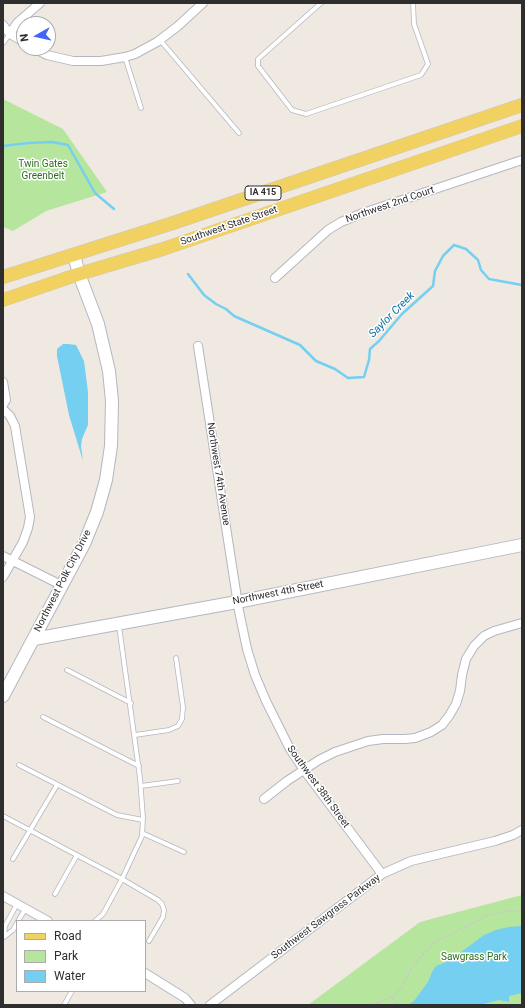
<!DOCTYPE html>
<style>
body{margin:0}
#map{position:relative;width:525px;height:1008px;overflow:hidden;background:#efe9e1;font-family:Roboto,sans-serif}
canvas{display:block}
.frame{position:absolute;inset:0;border:4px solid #2e2e2e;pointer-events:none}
.legend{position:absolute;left:16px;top:920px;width:130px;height:72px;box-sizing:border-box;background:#fff;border:1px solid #ababab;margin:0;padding:5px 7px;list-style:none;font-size:12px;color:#2e2e2e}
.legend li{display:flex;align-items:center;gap:8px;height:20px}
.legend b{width:20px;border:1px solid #ababab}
.north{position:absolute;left:16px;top:16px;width:40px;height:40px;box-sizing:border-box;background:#fff;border:1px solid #ababab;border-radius:50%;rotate:262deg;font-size:11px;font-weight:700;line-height:16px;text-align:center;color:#2e2e2e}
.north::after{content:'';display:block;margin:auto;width:14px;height:18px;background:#4264fb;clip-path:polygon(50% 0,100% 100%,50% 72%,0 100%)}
</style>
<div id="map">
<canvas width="525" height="1008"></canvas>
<div class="frame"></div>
<ul class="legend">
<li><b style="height:5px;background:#f2d163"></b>Road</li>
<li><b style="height:11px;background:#b6e59e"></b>Park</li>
<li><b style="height:11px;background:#75cff0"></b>Water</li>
</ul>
<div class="north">N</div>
</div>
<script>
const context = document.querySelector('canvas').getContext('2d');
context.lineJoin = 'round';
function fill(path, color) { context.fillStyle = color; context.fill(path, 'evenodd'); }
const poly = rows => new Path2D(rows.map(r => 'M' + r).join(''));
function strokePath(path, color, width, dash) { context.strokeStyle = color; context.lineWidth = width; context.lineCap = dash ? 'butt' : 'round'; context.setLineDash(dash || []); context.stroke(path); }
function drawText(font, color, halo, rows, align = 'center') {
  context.font = font + ' Roboto,sans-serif'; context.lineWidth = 3; context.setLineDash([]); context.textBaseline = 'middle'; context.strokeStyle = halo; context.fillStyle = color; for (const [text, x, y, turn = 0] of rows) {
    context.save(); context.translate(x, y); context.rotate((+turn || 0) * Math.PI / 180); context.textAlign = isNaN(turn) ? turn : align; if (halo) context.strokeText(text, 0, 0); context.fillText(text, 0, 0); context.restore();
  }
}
fill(poly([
 [3,99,63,129,107,192,46,211,13,231,3,227],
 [522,895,522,1005,308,1005,420,922]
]), '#b6e59e');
fill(poly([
 [63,344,68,344,76,345,84,361,88,392,88,425,82,439,81,446,83,461,69,415,57,356,57,349],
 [522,926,522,993,509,996,509,1002,499,1000,479,1005,408,1005,414,1001,428,982,432,972,436,966,449,961,484,935,496,930,509,927]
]), '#75cff0');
strokePath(poly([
 [3,148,3,146,28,143,52,142,68,145,95,193,114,209],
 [188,274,204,295,216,304,226,309,234,316,300,345,316,361,335,369,348,378,364,377,369,360,370,349,379,341,402,314,433,286,435,271,443,256,454,245,466,249,478,260,481,270,489,279,522,285]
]), '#75cff0', 2.5);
const lane = poly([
 [321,3,258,59,258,66,292,110,306,114,421,75,428,64,414,24,413,3],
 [160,40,239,133],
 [3,43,10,34],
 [125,57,141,108],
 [67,670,131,703],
 [43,717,139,766],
 [135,735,169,730,178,726,182,719,183,707,176,658],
 [19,765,117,815,143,820],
 [141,786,178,781],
 [3,816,122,879,158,900,162,904,164,910,163,917,149,941],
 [142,833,184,852],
 [13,859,57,785],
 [55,894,77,855],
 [18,921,26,908],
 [95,921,103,914,122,879,142,836,143,818,140,778,119,626],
 [4,937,5,926,17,904],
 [4,937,13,930,17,923],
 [64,1005,72,991]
]);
const street = poly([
 [3,25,10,34,24,42],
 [10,34,17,23,40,3],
 [33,48,47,55,73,61,101,61,125,57,135,54,157,42,178,26,203,3],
 [275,278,328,230,341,222,363,213,522,160],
 [198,346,239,611,247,649,255,675,266,701,290,749,304,770,382,874],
 [3,382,6,400,3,405],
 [3,409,10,416,15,426,30,517,28,528,23,542,3,577],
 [3,556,61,585],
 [264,799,287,781,319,760,335,752,368,741,383,739,405,739,415,738,431,732,442,725,449,716,456,704,460,691,462,675,466,659,474,646,484,636,494,631,522,623],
 [3,896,48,921],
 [145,973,185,998,191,1005],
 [210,1005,382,874,411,861,495,841,513,835,522,830]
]);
const secondary = poly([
 [34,639,237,602,522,545],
 [3,696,84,544,97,512,106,480,111,446,112,401,109,371,98,324,79,274,74,255]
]);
const primary = poly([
 [3,277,173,223,522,105],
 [3,300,79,274,163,249,522,126]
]);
strokePath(lane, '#b4b7c1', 5.5);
strokePath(street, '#b4b7c1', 10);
strokePath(secondary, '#b4b7c1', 14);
strokePath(primary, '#c9c9c9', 14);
strokePath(poly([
 [392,997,396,1005],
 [371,1005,392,997,401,989,412,966,435,942,488,915,507,911,522,911]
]), '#c9c9c9', 1.5, [3, 2]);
strokePath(lane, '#fff', 4);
strokePath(street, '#fff', 8);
strokePath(secondary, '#fff', 12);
strokePath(primary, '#f2d163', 13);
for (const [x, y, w] of [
 [263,193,36]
]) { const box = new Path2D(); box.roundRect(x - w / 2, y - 7, w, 14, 3); context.fillStyle = '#fff'; context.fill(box); strokePath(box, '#2e2e2e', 1); }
drawText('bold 9px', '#2e2e2e', null, [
 ["IA 415",263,193]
]);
drawText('10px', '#2c6e1b', '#fff', [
 ["Twin Gates",43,164],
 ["Greenbelt",43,176],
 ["Sawgrass Park",474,957]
]);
drawText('10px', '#2e2e2e', '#fff', [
 ["Northwest 2nd Court",390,205,-19],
 ["Southwest State Street",229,226,-19],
 ["Northwest 74th Avenue",218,474,81],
 ["Northwest Polk City Drive",63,581,-63],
 ["Northwest 4th Street",278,593,-11],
 ["Southwest 38th Street",318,787,54],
 ["Southwest Sawgrass Parkway",326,917,-37]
]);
drawText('italic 11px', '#0d6fa3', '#fff', [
 ["Saylor Creek",392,315,-45]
]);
</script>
